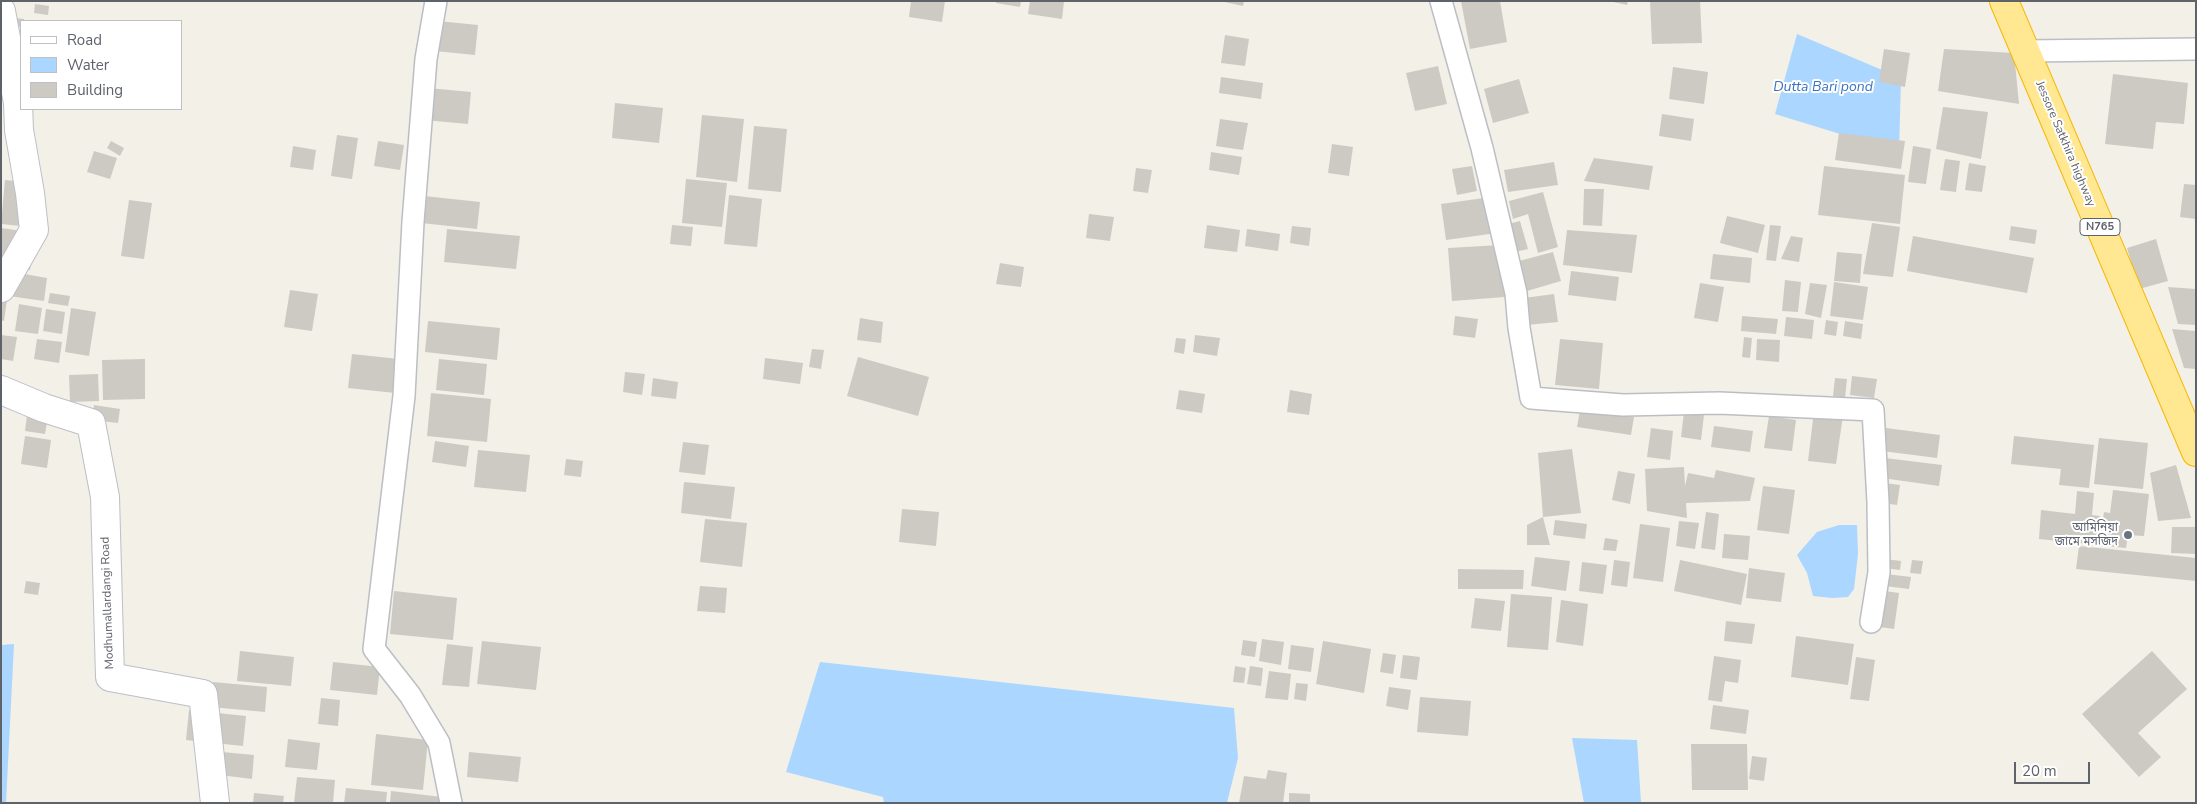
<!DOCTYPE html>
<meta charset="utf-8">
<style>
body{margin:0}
#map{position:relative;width:2197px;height:804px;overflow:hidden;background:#f2f0e7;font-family:"Nunito Sans",sans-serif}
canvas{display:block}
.frame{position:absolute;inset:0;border:2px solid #5e6269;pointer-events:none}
.legend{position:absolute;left:20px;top:20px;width:162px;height:90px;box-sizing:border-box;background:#fff;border:1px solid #bfc0c3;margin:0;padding:6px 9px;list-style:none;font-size:15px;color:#5e6269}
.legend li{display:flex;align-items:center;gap:10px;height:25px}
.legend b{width:25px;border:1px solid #bfc0c3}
.scale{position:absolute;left:2014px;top:762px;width:76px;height:22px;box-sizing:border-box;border:2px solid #5e6269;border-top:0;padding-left:6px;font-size:15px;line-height:18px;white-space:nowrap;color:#5e6269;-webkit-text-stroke:4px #fff;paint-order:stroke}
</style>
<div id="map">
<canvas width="2197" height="804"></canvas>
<div class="frame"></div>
<ul class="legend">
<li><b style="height:6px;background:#fff"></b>Road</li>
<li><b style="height:14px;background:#aad6ff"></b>Water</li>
<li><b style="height:14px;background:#cdcac4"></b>Building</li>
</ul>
<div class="scale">20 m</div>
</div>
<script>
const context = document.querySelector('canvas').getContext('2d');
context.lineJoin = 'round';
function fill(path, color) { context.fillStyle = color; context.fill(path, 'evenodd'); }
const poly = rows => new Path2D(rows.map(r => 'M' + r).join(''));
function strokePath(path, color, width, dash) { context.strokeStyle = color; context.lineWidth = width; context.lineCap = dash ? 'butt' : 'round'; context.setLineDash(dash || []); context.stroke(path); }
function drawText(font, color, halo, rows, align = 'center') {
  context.font = font + ' "Nunito Sans","Noto Sans Bengali",sans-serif'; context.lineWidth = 4; context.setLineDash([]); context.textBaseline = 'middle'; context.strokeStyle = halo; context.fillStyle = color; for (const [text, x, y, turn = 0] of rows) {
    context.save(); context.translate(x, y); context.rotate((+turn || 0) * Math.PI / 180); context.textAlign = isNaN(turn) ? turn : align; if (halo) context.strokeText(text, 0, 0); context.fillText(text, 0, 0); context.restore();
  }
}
fill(poly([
 [1797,34,1901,78,1899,152,1775,114],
 [1839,525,1857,525,1858,554,1854,589,1848,597,1832,598,1813,596,1807,573,1797,555,1817,532],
 [14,644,6,803,1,803,1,645],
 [820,662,1234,708,1238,758,1227,803,884,803,883,797,786,772],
 [1572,738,1637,740,1641,803,1584,803]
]), '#aad6ff');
fill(poly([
 [911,1,945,1,942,22,909,17],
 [996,1,1021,1,1020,7,996,3],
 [1030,1,1064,1,1062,19,1028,14],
 [1220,1,1244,1,1243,6],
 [1461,1,1500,1,1507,42,1470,49],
 [1609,1,1628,1,1627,5],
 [1650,1,1700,1,1702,43,1652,44],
 [35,4,49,6,48,15,34,13],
 [5,17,24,19,24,21,21,21,21,27,4,25],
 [438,21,478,25,475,55,435,51],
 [1225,35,1249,39,1245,66,1221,63],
 [1884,49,1910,53,1905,87,1879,82],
 [1944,49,2014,53,2019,104,1938,91],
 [1438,66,1447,104,1415,111,1406,73],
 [1673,67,1708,72,1704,104,1669,99],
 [2113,74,2188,83,2184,124,2156,122,2153,149,2105,144],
 [1221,77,1263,83,1261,99,1219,93],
 [1519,79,1529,113,1493,123,1484,89],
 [428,88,471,92,468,124,424,120],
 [615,103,663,108,659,143,612,138],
 [1943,107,1988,112,1981,159,1936,149],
 [1662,114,1694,119,1691,141,1659,136],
 [702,115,744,119,737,182,696,177],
 [1220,119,1248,123,1243,150,1216,146],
 [754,126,787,129,781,192,748,189],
 [1839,133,1905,141,1901,169,1835,160],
 [337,135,358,138,352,179,331,176],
 [111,141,124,148,120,156,107,148],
 [378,141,404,145,400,170,374,166],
 [1332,144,1353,147,1349,176,1328,173],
 [293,146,316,150,313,170,290,167],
 [1913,146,1931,149,1926,184,1908,182],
 [94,151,117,158,110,179,87,172],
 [1211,152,1242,157,1239,175,1209,170],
 [1594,158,1653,166,1649,190,1584,181],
 [1945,159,1960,161,1956,192,1940,190],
 [1554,162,1558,185,1508,192,1504,170],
 [1969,163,1986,166,1982,192,1965,190],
 [1472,166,1477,191,1457,195,1452,169],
 [1824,166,1905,175,1900,224,1818,215],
 [1136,168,1152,170,1148,193,1133,191],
 [686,179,727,183,722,227,682,223],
 [5,180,36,183,31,227,1,224],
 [2184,184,2196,185,2196,219,2180,217],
 [1584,189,1604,189,1602,226,1583,225],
 [1543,192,1558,247,1538,253,1528,214,1513,219,1509,201],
 [729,195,762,199,757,247,724,244],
 [424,196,480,202,477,229,421,223],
 [1484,198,1497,233,1446,240,1441,204],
 [129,200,152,203,144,259,121,256],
 [1089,214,1114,217,1110,241,1086,238],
 [1727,216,1765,225,1758,253,1720,243],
 [1520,221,1528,249,1515,252,1508,224],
 [1872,223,1900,227,1893,277,1863,274],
 [672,225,693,227,691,246,670,244],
 [1207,225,1240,230,1237,252,1204,248],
 [1770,225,1781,226,1776,261,1766,260],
 [1292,226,1311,228,1309,246,1290,243],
 [2011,226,2037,230,2035,244,2009,240],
 [1,228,36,233,30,270,1,266],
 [447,229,520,236,516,269,444,262],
 [1247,229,1280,234,1278,251,1245,246],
 [1567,230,1637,235,1632,273,1563,265],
 [1791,236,1803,238,1799,262,1781,259],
 [1913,236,2034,258,2027,293,1907,271],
 [2156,239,2168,281,2139,289,2127,248],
 [1501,245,1505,297,1452,301,1448,248],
 [1553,252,1561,281,1527,291,1519,261],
 [1837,252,1862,254,1860,283,1834,281],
 [1713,254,1752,258,1750,283,1710,279],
 [1000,263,1024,267,1021,287,996,284],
 [1571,271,1619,277,1616,301,1568,295],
 [13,272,47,278,44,301,9,296],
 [1785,280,1801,282,1798,312,1782,311],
 [1834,282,1868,287,1863,320,1830,316],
 [1700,283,1724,287,1718,322,1694,318],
 [1810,283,1827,285,1821,318,1805,314],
 [2168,287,2196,289,2196,325,2178,324],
 [290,290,318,294,312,331,284,327],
 [50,293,70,296,68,306,48,303],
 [1554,294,1558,322,1527,325,1524,298],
 [1,300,7,300,4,321,1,320],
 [19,304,42,308,38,334,15,331],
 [71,308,96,312,89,356,65,352],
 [46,309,65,312,62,334,43,331],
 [1455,316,1478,319,1475,338,1453,335],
 [1742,316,1778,319,1776,334,1741,331],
 [1786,317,1814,320,1812,339,1784,336],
 [860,318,883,322,881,343,857,340],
 [1826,320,1838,322,1836,336,1824,334],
 [428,321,500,328,497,360,425,352],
 [1845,321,1863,324,1861,339,1843,336],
 [2172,329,2196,331,2196,369,2184,368],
 [1,335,17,337,13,361,1,359],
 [1195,335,1220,338,1217,356,1193,352],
 [1744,337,1752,338,1750,358,1742,357],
 [1176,338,1186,339,1184,354,1174,352],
 [37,339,62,342,59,363,34,359],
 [1560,339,1603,343,1599,389,1555,385],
 [1757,339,1780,340,1779,362,1756,360],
 [812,349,824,350,821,369,809,367],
 [352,354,399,359,395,393,348,388],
 [858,357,929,377,918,416,847,396],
 [765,358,803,363,800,384,763,379],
 [145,359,145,399,103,400,102,360],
 [439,359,487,364,484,395,436,390],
 [625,372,645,374,642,395,623,392],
 [98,374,99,401,70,402,69,375],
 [1852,376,1877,379,1874,398,1850,395],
 [653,378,678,382,676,399,651,396],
 [1835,378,1847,379,1845,398,1833,396],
 [1179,390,1205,394,1202,413,1176,409],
 [1290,390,1312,394,1309,415,1287,412],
 [431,393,491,399,487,442,427,436],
 [94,405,120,409,118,423,92,420],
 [28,407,49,410,45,434,25,431],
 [1580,410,1634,417,1631,435,1577,427],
 [1814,411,1843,415,1836,464,1808,461],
 [1684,412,1704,415,1701,440,1681,437],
 [1769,416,1796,420,1792,451,1764,448],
 [1714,426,1753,431,1750,452,1711,447],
 [1651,428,1673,431,1670,460,1647,457],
 [1886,428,1940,435,1937,458,1882,451],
 [25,436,51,440,47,468,21,464],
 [2014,436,2094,445,2089,488,2059,485,2061,469,2011,464],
 [2099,438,2148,443,2143,489,2094,484],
 [435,441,469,446,466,467,432,462],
 [683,442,709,445,705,475,679,472],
 [1572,449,1581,513,1543,517,1538,453],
 [478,450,530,455,526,492,474,487],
 [1885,458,1942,465,1939,486,1882,478],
 [566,459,583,461,581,477,564,475],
 [2176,465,2191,518,2158,521,2150,473],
 [1684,467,1685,486,1688,473,1714,478,1716,470,1755,478,1750,501,1686,503,1687,518,1647,511,1645,469],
 [1618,471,1635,474,1630,504,1612,500],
 [684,482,735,487,731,519,681,513],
 [1885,483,1900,485,1897,505,1883,503],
 [1763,486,1795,490,1789,534,1757,530],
 [2113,490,2149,494,2144,536,2128,535,2126,548,2106,546,2108,527,2102,526,2104,512,2110,513],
 [2077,491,2094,493,2092,515,2100,516,2097,545,2039,539,2041,510,2075,514],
 [902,509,939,512,936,546,899,542],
 [1706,512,1719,514,1715,550,1701,548],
 [1543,517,1550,545,1527,545,1527,525],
 [705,519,747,523,742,567,700,562],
 [1555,520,1587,524,1585,539,1553,535],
 [1679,521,1699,523,1695,549,1676,546],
 [1640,524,1670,528,1663,582,1633,578],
 [2172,527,2196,527,2196,554,2171,553],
 [1724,534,1750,536,1748,560,1722,558],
 [1605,538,1618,540,1616,551,1603,550],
 [2079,546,2196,558,2196,581,2076,569],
 [1535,557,1570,561,1566,591,1531,586],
 [1885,559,1901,561,1900,570,1884,568],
 [1614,560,1630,562,1627,587,1611,585],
 [1680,560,1747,574,1741,605,1674,591],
 [1912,560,1923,561,1921,574,1910,573],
 [1582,562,1607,565,1603,594,1579,591],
 [1749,568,1785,573,1781,602,1746,598],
 [1458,569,1524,570,1523,589,1458,589],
 [1886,574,1911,577,1909,589,1885,586],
 [26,581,40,583,38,595,24,593],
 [700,586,727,588,725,613,697,611],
 [394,591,457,598,453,640,390,634],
 [1885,591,1899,593,1894,629,1880,627],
 [1511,594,1552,597,1548,650,1507,647],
 [1475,598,1505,601,1501,631,1471,628],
 [1561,600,1588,604,1583,646,1556,642],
 [1726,621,1755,624,1752,644,1724,641],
 [1796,636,1854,644,1848,685,1791,677],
 [1262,639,1284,642,1281,665,1259,661],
 [1243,640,1257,642,1255,657,1241,655],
 [482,641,541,647,536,690,477,684],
 [1323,641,1371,649,1364,693,1316,684],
 [447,644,473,647,469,687,442,685],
 [1291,645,1314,648,1311,672,1288,669],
 [240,651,294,657,291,686,237,681],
 [2152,651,2187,689,2138,733,2161,757,2139,777,2082,714],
 [1383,653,1396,655,1393,674,1380,672],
 [1403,655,1420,657,1417,680,1400,678],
 [1714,656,1741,660,1738,683,1725,681,1722,702,1708,700],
 [1856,657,1875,660,1869,701,1850,699],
 [333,662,380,667,377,695,330,690],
 [1235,666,1246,668,1244,683,1233,682],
 [1250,666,1263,668,1261,686,1247,684],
 [1269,671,1291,674,1288,700,1265,698],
 [213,682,267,687,265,712,211,707],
 [1296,683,1308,684,1306,701,1294,699],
 [1389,687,1411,690,1408,710,1386,706],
 [1420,697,1471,701,1468,736,1417,732],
 [321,698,340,700,338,726,318,724],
 [1713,705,1749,710,1746,734,1710,729],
 [189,710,246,716,243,746,186,740],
 [376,734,428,740,423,790,371,785],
 [288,739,320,743,317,770,285,767],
 [1691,744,1747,744,1748,790,1692,790],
 [222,752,254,755,252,779,220,775],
 [469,752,521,757,518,782,467,777],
 [1752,756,1767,758,1764,781,1749,779],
 [1268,770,1287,773,1283,803,1239,803,1244,776,1266,779],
 [297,777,335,780,333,803,294,803],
 [346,788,387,792,386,803,344,803],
 [391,791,442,797,442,803,390,803],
 [254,793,284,796,283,803,253,803],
 [1289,793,1310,794,1310,803,1289,803]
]), '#cdcac4');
const street = poly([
 [436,1,426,59,413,222,404,396,374,649,410,695,439,743,451,803],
 [1441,1,1482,148,1516,293,1519,328,1531,398,1623,405,1719,403,1873,410,1878,502,1879,572,1871,622],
 [2025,51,2196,49]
]);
const secondary = poly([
 [1,11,18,103,19,130,30,193,34,230,1,288],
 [1,390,44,408,91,423,105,497,110,677,203,694,215,803]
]);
const highway = poly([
 [2004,1,2196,452]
]);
strokePath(street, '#bbbec3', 24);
strokePath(secondary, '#bcbfc6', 30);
strokePath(highway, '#f9b600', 30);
strokePath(street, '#fff', 21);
strokePath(secondary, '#fff', 28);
strokePath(highway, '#ffe891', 28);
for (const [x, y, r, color] of [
 [2128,535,5,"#6b7280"]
]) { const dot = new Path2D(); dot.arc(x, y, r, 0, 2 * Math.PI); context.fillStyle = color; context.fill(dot); strokePath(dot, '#fff', 2); }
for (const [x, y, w] of [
 [2100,227,40]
]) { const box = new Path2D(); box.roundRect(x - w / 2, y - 8.5, w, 17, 4); context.fillStyle = '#fff'; context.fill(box); strokePath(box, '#5e6269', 1); }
drawText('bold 11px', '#5e6269', null, [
 ["N765",2100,227]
]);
drawText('12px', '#5e6269', '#fff', [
 ["Jessore Satkhira highway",2065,144,67],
 ["Modhumallardangi Road",108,603,-92]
]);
drawText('12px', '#5b616d', '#fff', [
 ["আমিনিয়া",2118,528],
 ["জামে মসজিদ",2118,542]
], 'right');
drawText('italic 14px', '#3b74bc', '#fff', [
 ["Dutta Bari pond",1823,88]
]);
</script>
